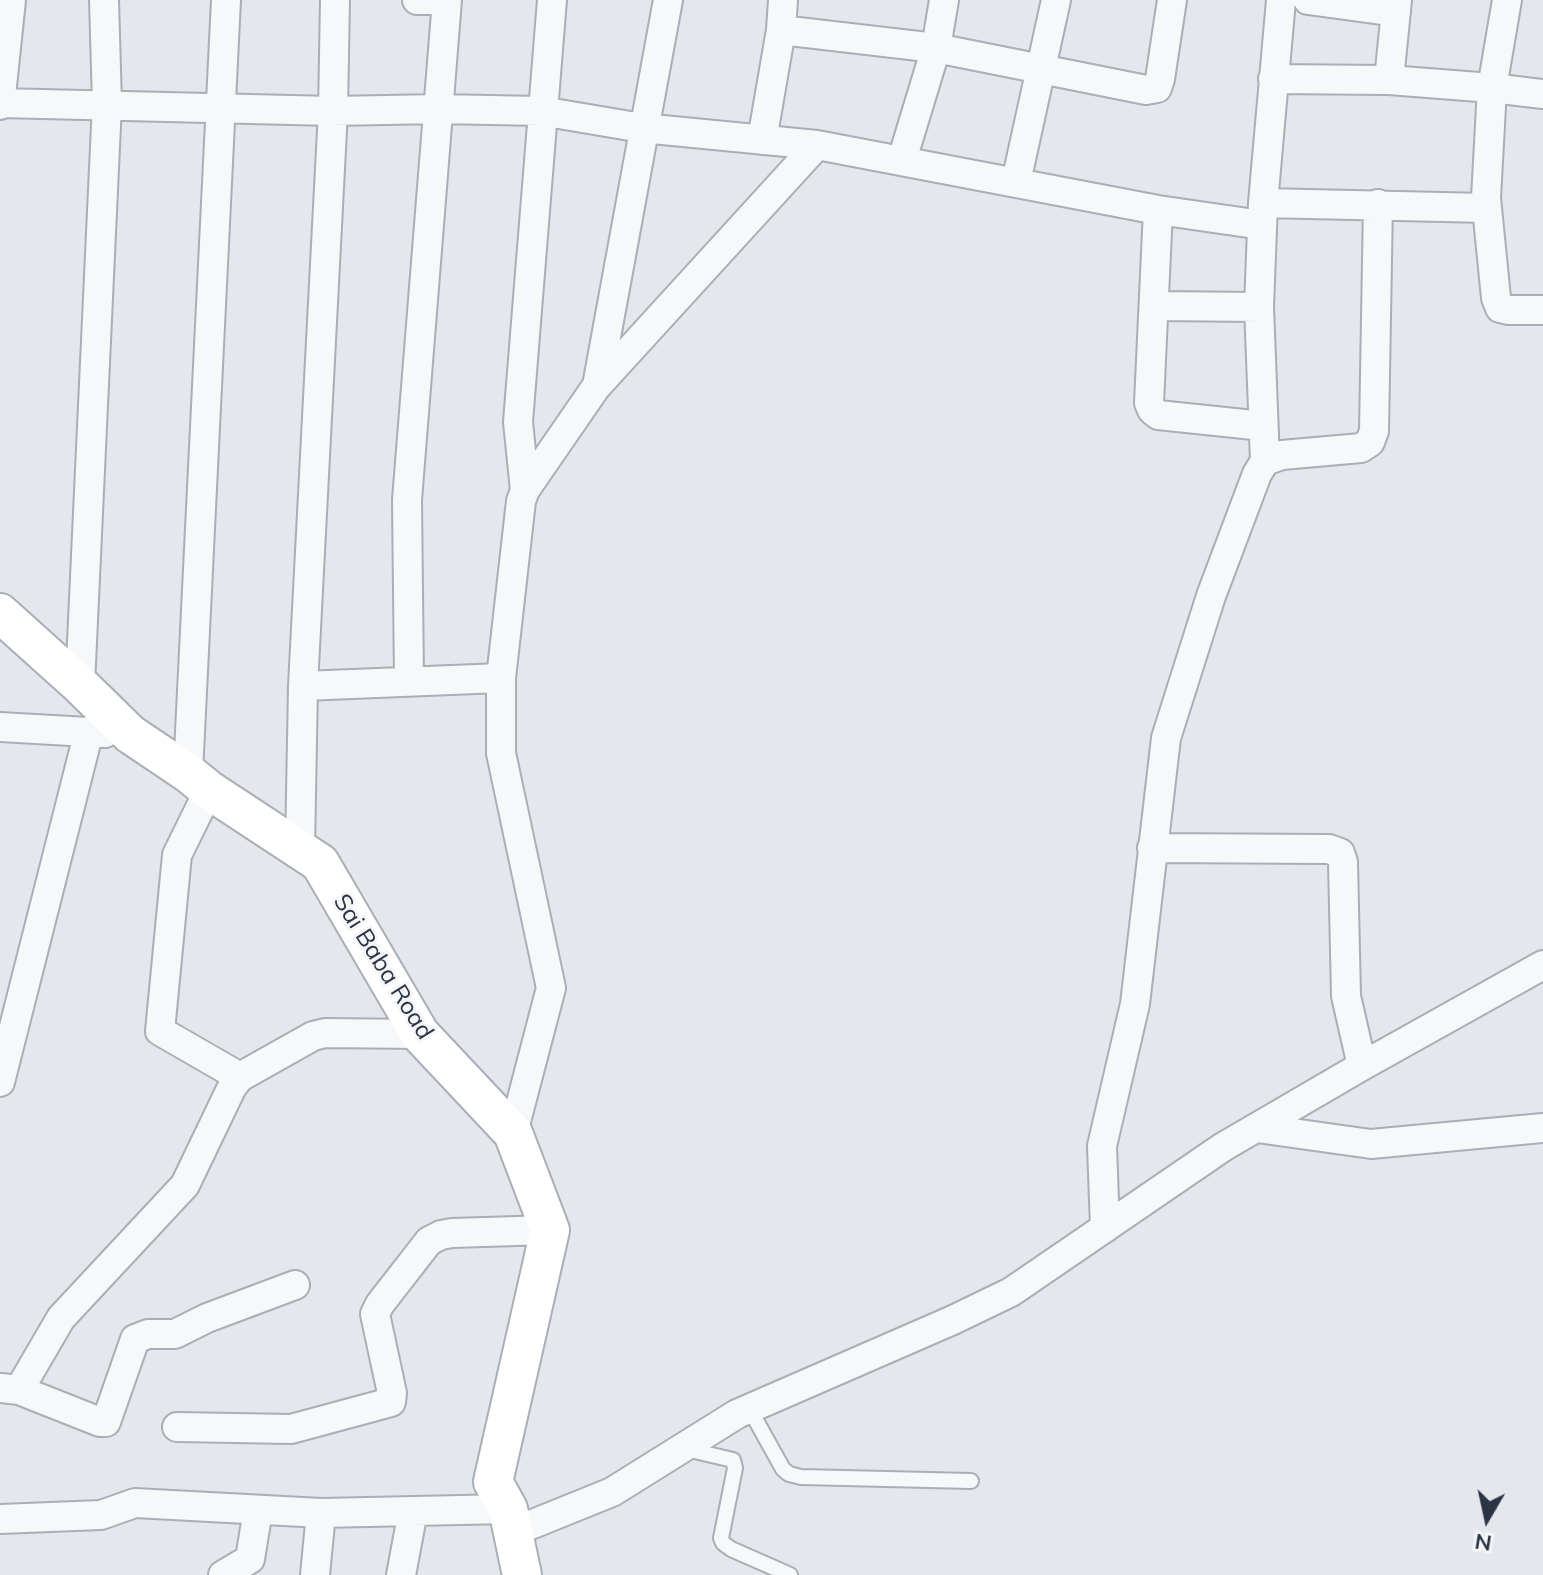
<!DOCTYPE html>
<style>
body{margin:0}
#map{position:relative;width:1543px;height:1575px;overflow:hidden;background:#e4e7ec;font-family:Mulish,sans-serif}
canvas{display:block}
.north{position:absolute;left:1447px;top:1479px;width:80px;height:80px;-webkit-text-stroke:6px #f4f6f9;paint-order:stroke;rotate:189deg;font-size:22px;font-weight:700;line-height:32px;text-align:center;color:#2b3445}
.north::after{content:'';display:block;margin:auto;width:28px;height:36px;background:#2b3445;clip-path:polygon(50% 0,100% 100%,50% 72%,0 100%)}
</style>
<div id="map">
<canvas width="1543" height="1575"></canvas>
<div class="north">N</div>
</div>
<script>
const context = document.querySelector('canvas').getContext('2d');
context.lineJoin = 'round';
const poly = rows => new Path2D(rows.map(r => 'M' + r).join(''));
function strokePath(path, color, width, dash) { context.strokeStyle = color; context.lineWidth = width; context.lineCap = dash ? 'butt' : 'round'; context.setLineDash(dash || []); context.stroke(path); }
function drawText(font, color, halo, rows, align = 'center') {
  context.font = font + ' Mulish,sans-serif'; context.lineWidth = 6; context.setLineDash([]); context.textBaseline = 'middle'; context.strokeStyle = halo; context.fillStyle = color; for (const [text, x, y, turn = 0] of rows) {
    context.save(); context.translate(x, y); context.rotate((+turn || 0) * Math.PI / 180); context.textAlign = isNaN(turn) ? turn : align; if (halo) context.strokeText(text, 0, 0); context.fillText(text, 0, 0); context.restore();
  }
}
const lane = poly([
 [749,1408,783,1469,789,1474,801,1477,971,1481],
 [686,1449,733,1460,735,1468,721,1538,723,1543,731,1549,790,1575]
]);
const street = poly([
 [417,0,447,0],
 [1308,0,1396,12],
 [1507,0,1492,88,1486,198,1496,298,1500,308,1508,310,1543,310],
 [781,30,936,48,1146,90,1157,88,1160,79,1172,0],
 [1273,79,1389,80,1492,88,1543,94],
 [1389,80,1397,0],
 [0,103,333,111,438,109,541,111,642,128,817,145,1158,210,1262,225],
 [0,105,11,0],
 [762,140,781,30,783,0],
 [902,160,936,48,944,0],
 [1016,182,1056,0],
 [1263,203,1487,208],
 [1158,210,1149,403,1152,410,1158,415,1263,426],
 [1154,306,1259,307],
 [597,386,668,0],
 [1265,461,1259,307,1263,203,1281,0],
 [525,490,518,422,552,0],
 [409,680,407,500,447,0],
 [80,685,107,104,104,0],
 [303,686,501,678],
 [0,727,105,733],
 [188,773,226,0],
 [209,790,177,855,160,1031,240,1077],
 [300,848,303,686,333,111,335,0],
 [1152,848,1329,849,1340,853,1343,862,1346,996,1362,1066],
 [0,1082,89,731],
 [1257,1128,1371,1144,1543,1128],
 [513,1133,551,988,501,753,501,678,521,501,525,490,596,387,817,145],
 [1105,1228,1102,1146,1135,1004,1166,738,1211,596,1257,474,1265,461,1282,455,1361,448,1370,442,1374,431,1378,204],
 [1,1388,19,1390,100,1422,106,1422,135,1339,148,1334,175,1334,207,1318,295,1285],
 [19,1390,61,1318,185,1185,232,1087,240,1077,313,1036,325,1033,420,1034],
 [177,1427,291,1429,391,1402,392,1393,375,1314,380,1304,429,1241,441,1235,452,1233,550,1230],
 [0,1519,101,1515,135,1503,321,1513,508,1509],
 [513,1532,612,1492,737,1414,953,1320,1011,1292,1223,1147,1362,1066,1543,965],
 [223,1575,250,1559,258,1510],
 [315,1575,321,1513],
 [401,1575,413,1511]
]);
const secondary = poly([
 [0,613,80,685,130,734,188,773,209,790,320,863,420,1034,513,1133,550,1230,493,1482,508,1509,522,1575]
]);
strokePath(lane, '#a9aeb7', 18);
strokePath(street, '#a9aeb7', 32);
strokePath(secondary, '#a9aeb7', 42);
strokePath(lane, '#f7f8fa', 14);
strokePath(street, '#f7f8fa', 28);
strokePath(secondary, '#fff', 38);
drawText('24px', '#2b3445', '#f4f6f9', [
 ["Sai Baba Road",383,967,58]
]);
</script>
